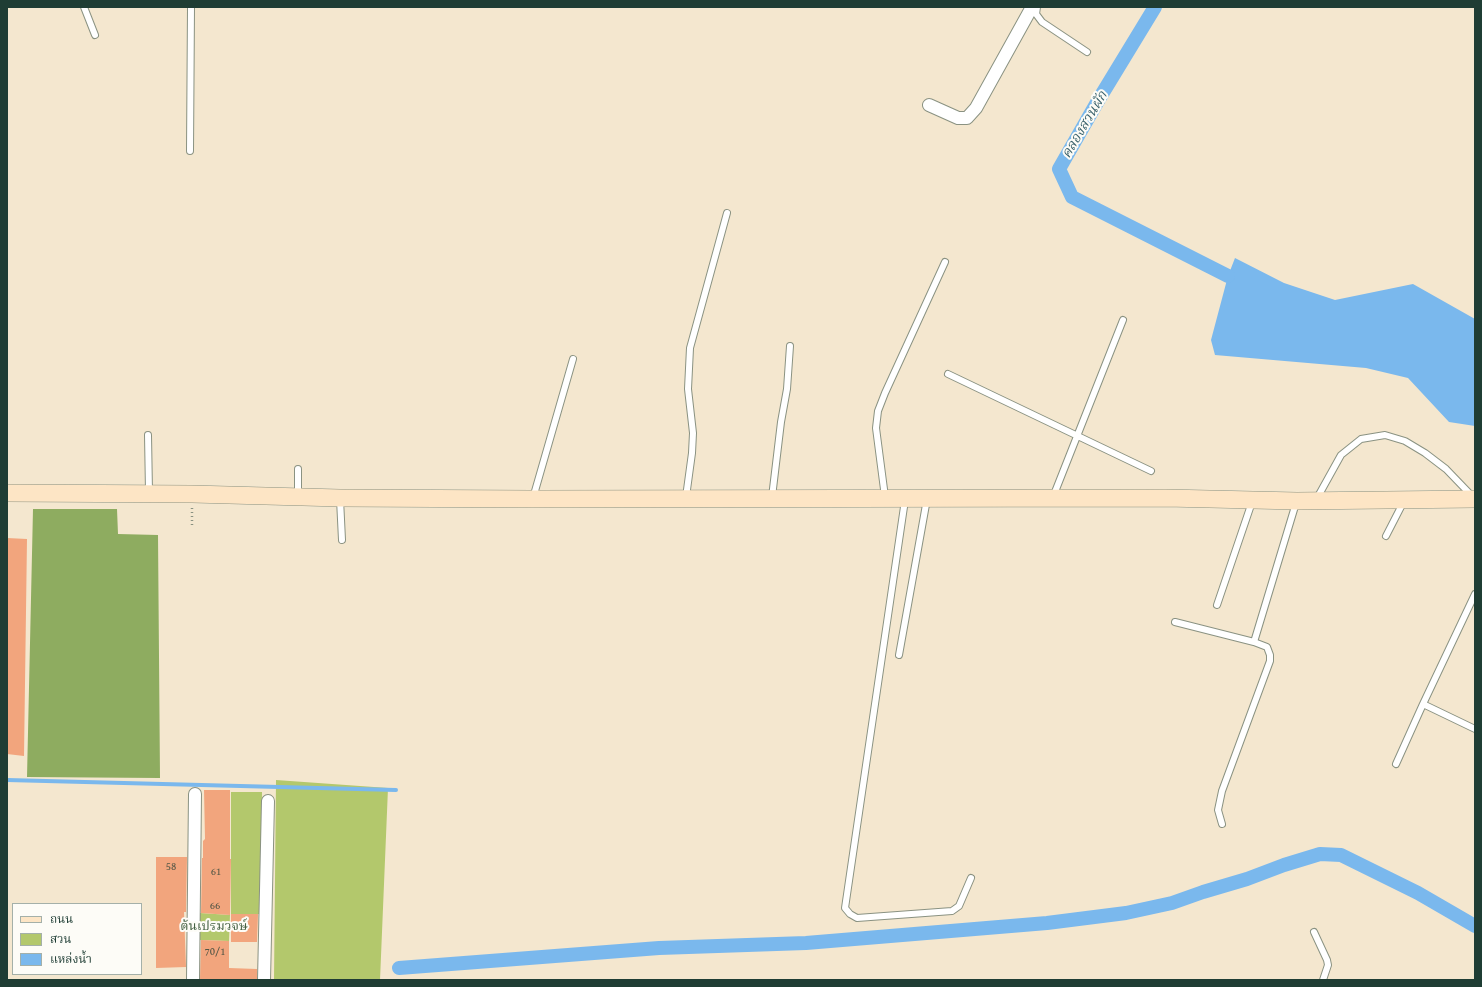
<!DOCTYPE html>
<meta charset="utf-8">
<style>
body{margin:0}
#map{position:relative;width:1482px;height:987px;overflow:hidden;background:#f4e7cf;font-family:"Gentium Book Plus","Noto Serif Thai",serif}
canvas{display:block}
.frame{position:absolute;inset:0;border:8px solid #1f3d34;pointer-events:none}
.legend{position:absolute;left:12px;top:903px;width:130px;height:72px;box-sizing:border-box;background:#fdfcf7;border:1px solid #a4b0a9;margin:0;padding:5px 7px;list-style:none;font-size:12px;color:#1f3d34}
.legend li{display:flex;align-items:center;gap:8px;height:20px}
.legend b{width:20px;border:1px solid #a4b0a9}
</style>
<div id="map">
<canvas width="1482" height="987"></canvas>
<div class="frame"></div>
<ul class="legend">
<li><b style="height:5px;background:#fde5c5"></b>ถนน</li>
<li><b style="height:11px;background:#b3c86c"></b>สวน</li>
<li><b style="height:11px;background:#7ab8ed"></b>แหล่งน้ำ</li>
</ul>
</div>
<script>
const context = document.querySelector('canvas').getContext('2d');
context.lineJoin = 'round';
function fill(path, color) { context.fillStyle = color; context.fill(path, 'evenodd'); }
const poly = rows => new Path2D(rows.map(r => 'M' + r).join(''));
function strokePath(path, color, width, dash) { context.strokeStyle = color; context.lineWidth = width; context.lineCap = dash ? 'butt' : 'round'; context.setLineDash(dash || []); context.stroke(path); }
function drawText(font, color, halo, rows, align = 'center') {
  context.font = font + ' "Gentium Book Plus","Noto Serif Thai",serif'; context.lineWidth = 4; context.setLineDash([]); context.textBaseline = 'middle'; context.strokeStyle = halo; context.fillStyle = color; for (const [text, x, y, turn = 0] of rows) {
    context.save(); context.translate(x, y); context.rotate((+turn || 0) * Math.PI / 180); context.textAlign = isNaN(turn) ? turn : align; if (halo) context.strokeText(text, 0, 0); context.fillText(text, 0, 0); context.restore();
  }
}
fill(poly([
 [276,780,388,788,380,980,274,980],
 [231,792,262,792,260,914,231,914],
 [200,913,230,915,229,941,199,940]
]), '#b3c86c');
fill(poly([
 [33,509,117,509,118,534,158,535,160,778,27,777]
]), '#8eac60');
fill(poly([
 [1235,258,1284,283,1335,300,1413,284,1475,319,1475,426,1449,422,1408,378,1366,368,1215,355,1211,340,1228,276]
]), '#7ab8ed');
strokePath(poly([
 [7,780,396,790]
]), '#7ab8ed', 4);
strokePath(poly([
 [1155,7,1099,99,1059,169,1072,197,1228,276],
 [399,968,659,948,806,943,1047,923,1126,913,1172,903,1203,892,1247,879,1284,865,1320,854,1341,855,1418,893,1475,926]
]), '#7ab8ed', 14);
fill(poly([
 [7,538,27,539,24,756,7,754],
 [204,790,230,790,230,859,231,859,230,915,201,913,202,858,203,858,203,841,205,839],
 [156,857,187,857,186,912,184,912,186,967,156,968],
 [231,914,258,914,257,942,231,942],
 [201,940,229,941,229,968,257,969,257,980,200,980]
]), '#f2a57d');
const lane = poly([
 [84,7,95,35],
 [1037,7,1036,14,1042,22,1087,52],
 [190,151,191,7],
 [948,374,1151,471],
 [148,435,149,492],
 [298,469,298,495],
 [686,497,692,453,693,433,688,389,690,348,727,213],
 [772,497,781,422,787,389,790,346],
 [885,497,876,428,878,411,885,393,945,262],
 [1053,497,1123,320],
 [533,498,573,359],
 [340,499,342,540],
 [905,500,845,908,850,914,857,918,952,911,959,906,971,878],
 [1316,500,1341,455,1361,439,1385,435,1405,441,1425,453,1446,469,1472,496],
 [1386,536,1404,501],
 [1475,594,1423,704,1475,729],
 [1217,605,1252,502],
 [1175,622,1254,642,1296,503],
 [899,655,927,499],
 [1396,764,1423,704],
 [1222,824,1218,810,1222,791,1270,661,1270,655,1267,647,1254,642],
 [1314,932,1327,960,1328,965,1323,980]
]);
const street = poly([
 [929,105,958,118,967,118,976,108,1032,7],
 [193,980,195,794],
 [264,980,268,801]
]);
const secondary = poly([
 [7,493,192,494,340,498,532,499,1166,498,1297,501,1475,499]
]);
strokePath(lane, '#8a9282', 8);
strokePath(street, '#8a9282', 14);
strokePath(secondary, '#8a9282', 18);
strokePath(poly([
 [192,525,192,508]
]), '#8a9282', 2.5, [1, 3]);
strokePath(lane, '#fff', 6);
strokePath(street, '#fff', 12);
strokePath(secondary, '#fde5c5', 17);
drawText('11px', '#545746', null, [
 ["58",171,867],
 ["61",216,872],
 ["66",215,906],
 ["70/1",215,952]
]);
drawText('13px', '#446042', '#fdfcf7', [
 ["ต้นเปรมวจษ์",214,927]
]);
drawText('italic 14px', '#3a626c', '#fdfcf7', [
 ["คลองสวนผัก",1085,125,-59]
]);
</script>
